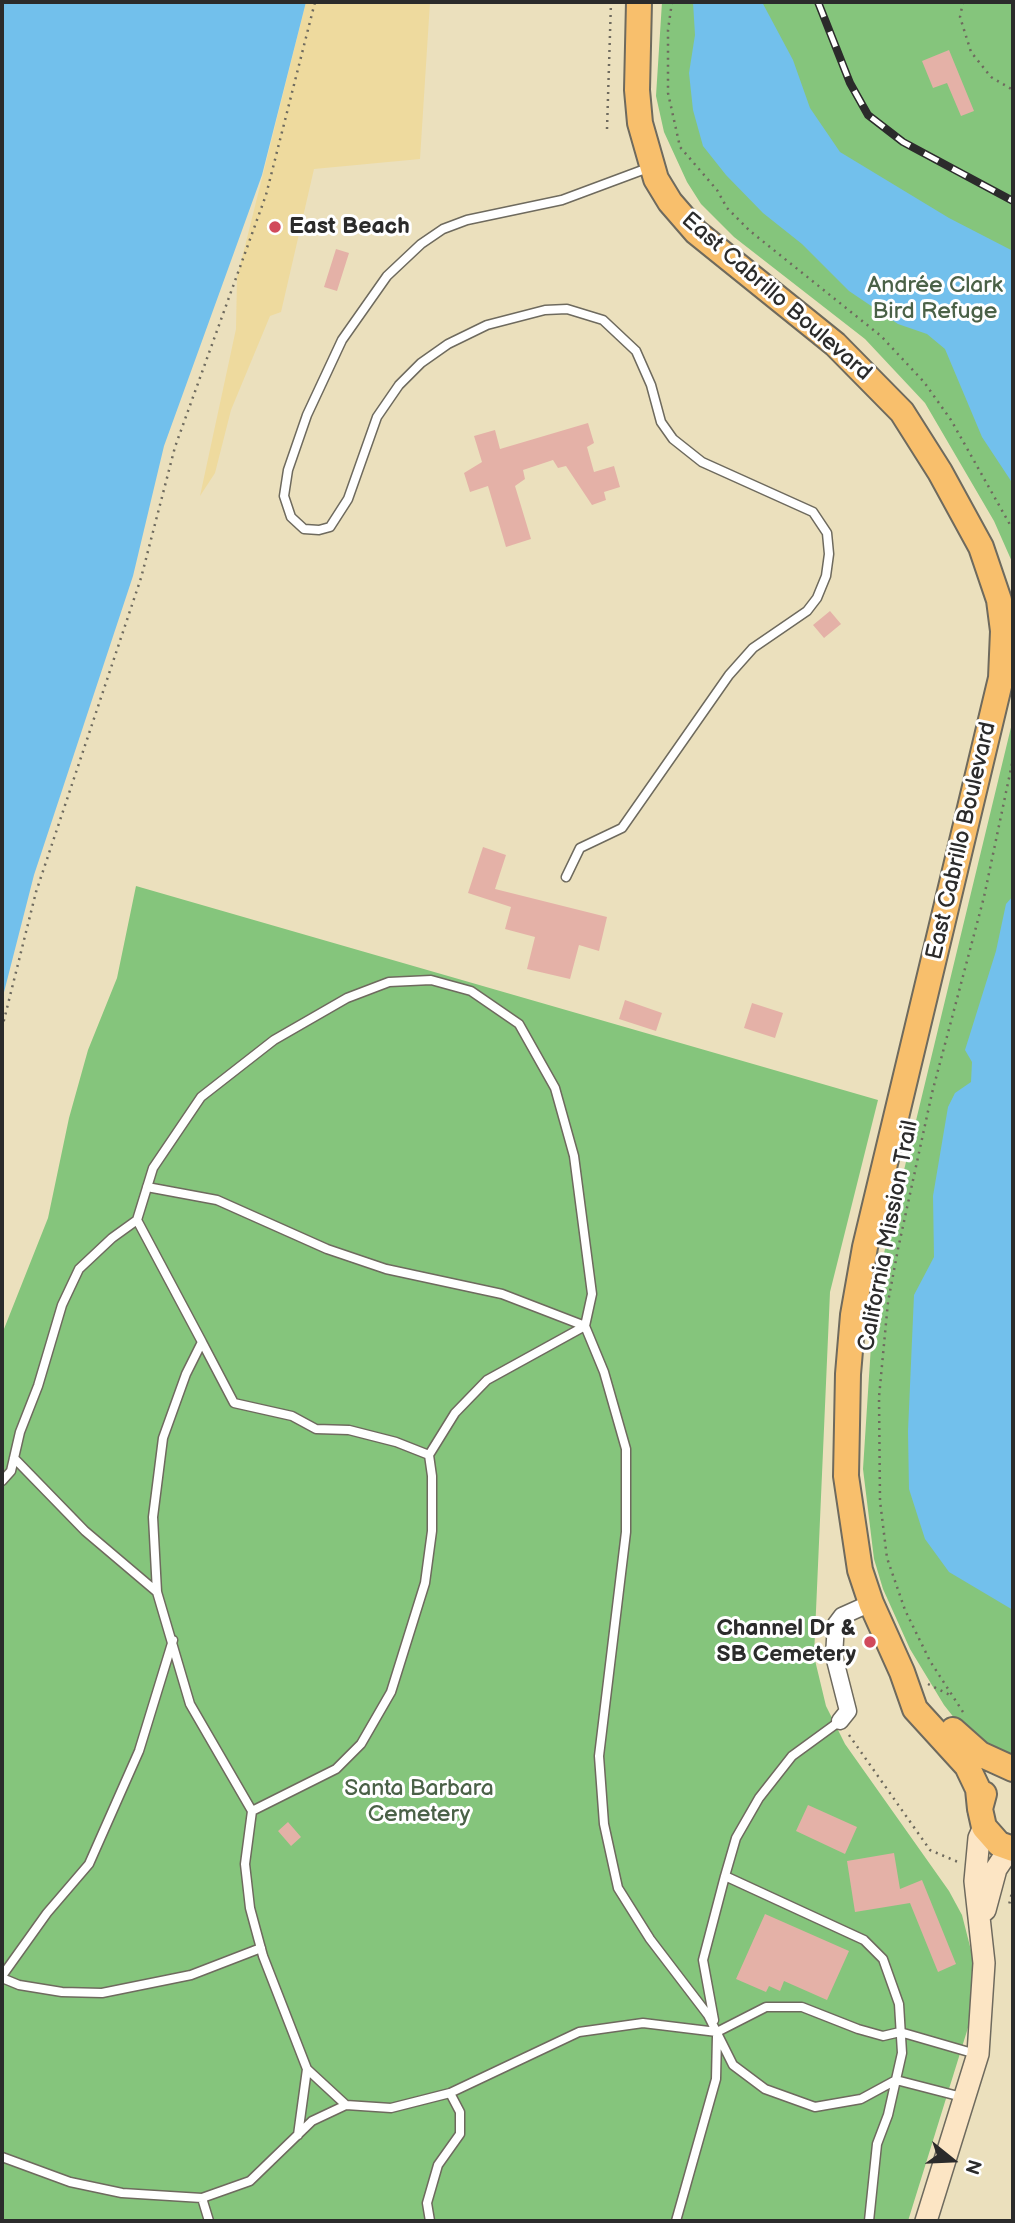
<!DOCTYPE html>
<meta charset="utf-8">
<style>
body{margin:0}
#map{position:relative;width:1015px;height:2223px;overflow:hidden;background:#ebe0bd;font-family:"Balsamiq Sans",sans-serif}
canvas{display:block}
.frame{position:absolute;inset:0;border:4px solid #2b2b2b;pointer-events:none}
.north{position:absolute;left:917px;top:2125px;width:70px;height:70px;-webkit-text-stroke:5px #fff;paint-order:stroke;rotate:108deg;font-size:19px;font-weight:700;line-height:28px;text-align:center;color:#2b2b2b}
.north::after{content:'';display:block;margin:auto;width:24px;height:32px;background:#2b2b2b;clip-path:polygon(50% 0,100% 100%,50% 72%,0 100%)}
</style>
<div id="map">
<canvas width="1015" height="2223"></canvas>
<div class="frame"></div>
<div class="north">N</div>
</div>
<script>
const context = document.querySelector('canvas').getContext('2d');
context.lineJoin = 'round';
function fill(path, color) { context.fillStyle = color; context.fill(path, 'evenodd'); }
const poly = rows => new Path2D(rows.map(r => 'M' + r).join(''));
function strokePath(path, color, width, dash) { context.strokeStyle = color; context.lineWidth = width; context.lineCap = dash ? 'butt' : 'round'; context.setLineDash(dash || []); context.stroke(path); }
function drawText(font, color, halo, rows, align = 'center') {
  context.font = font + ' "Balsamiq Sans",sans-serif'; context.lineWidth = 6; context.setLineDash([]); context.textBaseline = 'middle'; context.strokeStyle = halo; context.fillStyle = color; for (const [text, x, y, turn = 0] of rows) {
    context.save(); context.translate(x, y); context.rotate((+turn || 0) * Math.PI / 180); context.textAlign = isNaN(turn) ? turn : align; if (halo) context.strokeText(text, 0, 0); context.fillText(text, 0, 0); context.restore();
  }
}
fill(poly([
 [662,2,1013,2,1013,564,994,521,925,403,865,339,734,237,701,204,687,182,664,132,656,96],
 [1013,719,1013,1759,970,1738,944,1705,910,1649,883,1589,874,1559,863,1469,872,1330,884,1253],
 [136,886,878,1100,830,1292,814,1656,826,1706,845,1744,949,1891,962,1915,974,1962,971,2018,908,2221,2,2221,2,1334,48,1218,69,1118,88,1050,117,978]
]), '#85c57c');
fill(poly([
 [306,2,430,2,420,159,314,169,281,312,270,316,231,410,215,473,200,496,236,329,237,278]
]), '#eeda9e');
fill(poly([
 [2,2,306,2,262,175,164,446,133,576,34,875,2,1000],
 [693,2,762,2,793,60,810,108,840,152,949,218,1013,251,1013,484,982,437,945,349,927,334,898,324,849,291,802,244,763,213,726,175,703,146,693,110,689,73,695,35],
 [1013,896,1013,1610,949,1572,925,1539,909,1489,908,1431,914,1295,934,1257,933,1196,948,1107,955,1093,971,1082,972,1062,965,1050,996,951,1006,904]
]), '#72c0ec');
fill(poly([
 [949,50,974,111,961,116,947,83,933,88,922,61],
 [336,249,349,253,337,291,324,287],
 [588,423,594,443,587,447,594,472,614,466,620,487,604,492,606,500,592,505,566,466,558,468,553,460,523,470,525,479,515,486,531,539,506,547,488,486,470,492,464,473,482,462,474,436,495,430,500,449],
 [830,611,841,624,824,638,813,625],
 [483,847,506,855,495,889,607,917,599,951,579,945,570,979,527,969,535,937,505,929,511,907,468,893],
 [625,1000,662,1013,656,1031,619,1019],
 [752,1003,783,1013,775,1038,744,1028],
 [808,1805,857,1827,845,1854,796,1831],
 [288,1822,301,1837,291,1846,278,1831],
 [894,1853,900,1889,922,1880,956,1964,938,1972,910,1903,855,1912,847,1861],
 [765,1914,849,1951,827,2000,784,1981,780,1991,769,1986,766,1992,736,1979]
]), '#e4b1a7');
const lane = poly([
 [566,877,580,848,622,828,729,675,753,648,807,611,817,598,826,576,829,554,827,533,813,512,702,462,673,439,661,422,651,385,636,351,603,320,567,309,545,310,487,325,448,344,421,363,399,385,377,417,348,499,330,527,319,530,304,529,291,517,284,496,288,470,307,415,342,340,387,276,421,244,443,229,467,220,562,200,648,168],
 [147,1187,217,1200,327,1249,386,1269,502,1294,585,1326,487,1380,455,1413,429,1455],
 [202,1342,234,1403,292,1416,316,1429,349,1430,396,1442,429,1455,432,1476,432,1531,425,1583,391,1692,361,1744,336,1769,252,1811],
 [14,1458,85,1531,157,1592],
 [2,1481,11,1471,20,1432,38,1386,62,1305,79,1269,112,1238,137,1220],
 [840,1721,792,1756,759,1798,736,1838,725,1876,864,1940,883,1959,899,2004,902,2053,888,2115,877,2144,869,2221],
 [2,1976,47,1913,89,1864,139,1751,173,1640],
 [2,1978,19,1985,62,1992,102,1993,191,1975,261,1948],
 [714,2020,703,1960,725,1876],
 [346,2105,307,2069,263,1956,250,1908,245,1864,252,1811,190,1704,157,1592,153,1517,163,1438,186,1374,202,1342,137,1220,153,1168,201,1097,274,1040,347,998,389,982,431,980,471,991,519,1024,555,1088,574,1156,592,1294,585,1326,604,1372,626,1449,626,1532,599,1756,604,1824,618,1888,650,1939,708,2015,733,2065,765,2089,815,2107,861,2099,896,2080,962,2097],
 [298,2135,307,2069],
 [2,2157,70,2182,122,2193,202,2198],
 [209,2221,202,2198,250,2181,312,2121,346,2105,391,2108,450,2093,579,2032,643,2023,717,2032,766,2007,802,2007,858,2029,883,2036,900,2032,976,2054],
 [430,2221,427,2203,438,2165,460,2134,460,2112,450,2093],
 [676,2221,716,2079,717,2036]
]);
const street = poly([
 [840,1721,848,1711,834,1656,836,1624,842,1616,871,1603]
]);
const secondary = poly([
 [985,1910,996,1869,1010,1848],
 [926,2221,978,2054,984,1963,975,1881,979,1838,984,1827]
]);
const primary = poly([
 [639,2,637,90,640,123,656,179,670,202,696,232,835,344,902,412,940,472,981,547,999,600,1003,631,1001,678,865,1247,853,1315,848,1374,846,1476,860,1570,871,1603,902,1672,915,1709,967,1766,978,1789,980,1809],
 [953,1730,980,1754,1013,1769],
 [984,1794,980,1809,984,1827,999,1844,1013,1849]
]);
strokePath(lane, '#6e6a5e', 11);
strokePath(street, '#6e6a5e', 19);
strokePath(secondary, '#6e6a5e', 24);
strokePath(primary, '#6e6a5e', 28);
strokePath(poly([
 [672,2,668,30,668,93,680,147,717,190,727,208,750,231,881,336,924,382,951,420,1013,530],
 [963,2,960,17,971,52,991,77,1013,90],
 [607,129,611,2],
 [2,1028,36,892,141,578,175,447,266,195,315,2],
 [928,1684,950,1695],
 [963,1712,930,1661,905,1610,887,1558,880,1501,879,1397,888,1302,898,1249,932,1093,984,897,1013,759],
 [849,1735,930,1850,958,1862],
 [1013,1888,1009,1905,1013,1907]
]), '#6e6a5e', 2.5, [2, 5]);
strokePath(lane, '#fff', 8);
strokePath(street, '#fff', 16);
strokePath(secondary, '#fce5c4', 21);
strokePath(primary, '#f8bf6c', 24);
const rail = poly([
 [818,2,850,83,868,115,903,142,1013,201]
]);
strokePath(rail, '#2b2b2b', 8);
strokePath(rail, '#fff', 5, [16]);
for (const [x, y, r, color] of [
 [275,227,7,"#d1495b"],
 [870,1642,7,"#d1495b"]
]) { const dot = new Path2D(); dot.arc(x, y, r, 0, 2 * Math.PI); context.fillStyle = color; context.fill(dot); strokePath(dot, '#fff', 2.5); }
drawText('bold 23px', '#2b2b2b', '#fff', [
 ["East Beach",289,227],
 ["Channel Dr &",856,1629,"right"],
 ["SB Cemetery",856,1655,"right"]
], 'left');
drawText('23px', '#4a6147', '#fff', [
 ["Andrée Clark",935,286],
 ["Bird Refuge",935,312],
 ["Santa Barbara",419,1789],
 ["Cemetery",419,1815]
]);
drawText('23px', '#2b2b2b', '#fff', [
 ["East Cabrillo Boulevard",776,297,41],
 ["East Cabrillo Boulevard",962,841,-77],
 ["California Mission Trail",889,1236,-79]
]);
</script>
